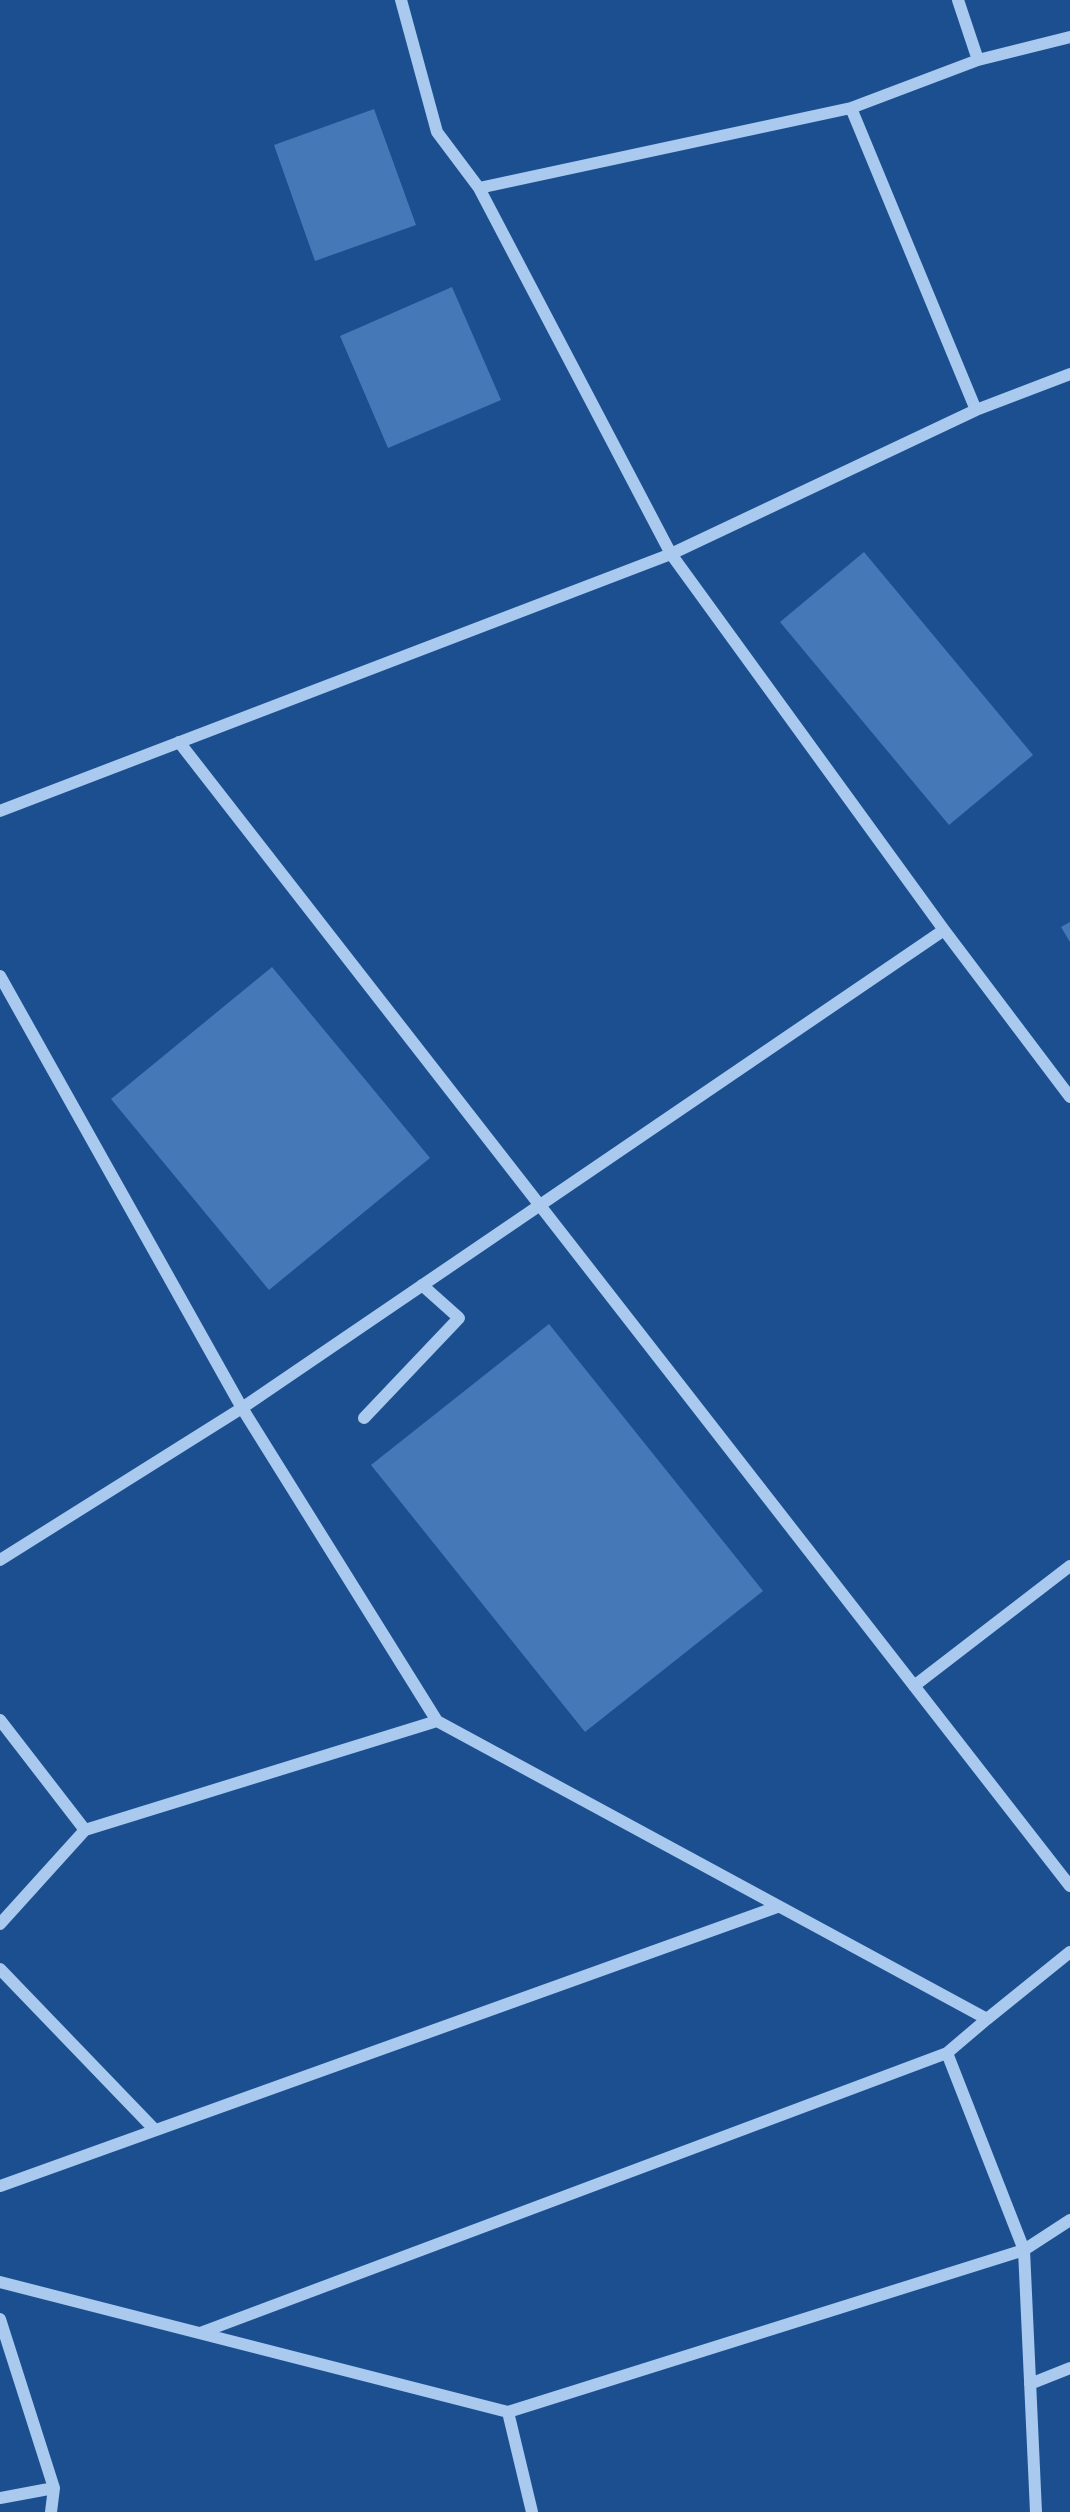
<!DOCTYPE html>
<style>
body{margin:0}
canvas{display:block;background:#1b4f8f}
</style>
<canvas width="1070" height="2512"></canvas>
<script>
const context = document.querySelector('canvas').getContext('2d');
context.lineJoin = 'round';
function fill(path, color) { context.fillStyle = color; context.fill(path, 'evenodd'); }
const poly = rows => new Path2D(rows.map(r => 'M' + r).join(''));
function strokePath(path, color, width, dash) { context.strokeStyle = color; context.lineWidth = width; context.lineCap = dash ? 'butt' : 'round'; context.setLineDash(dash || []); context.stroke(path); }
fill(poly([
 [374,109,416,225,315,261,274,145],
 [452,287,501,400,388,448,340,336],
 [864,552,1033,755,949,825,780,622],
 [1070,922,1070,942,1061,927],
 [272,967,430,1158,269,1290,111,1099],
 [549,1324,763,1591,585,1732,371,1465]
]), '#4478b7');
strokePath(poly([
 [401,0,437,132,479,188,671,554,944,930,1070,1097],
 [958,0,978,60],
 [851,108,976,410],
 [479,188,851,108,978,60,1070,37],
 [179,742,1070,1886],
 [0,811,671,554,976,410,1070,374],
 [0,976,242,1408,437,1721,987,2019,947,2053,1024,2250,1036,2512],
 [364,1418,459,1318,422,1285],
 [0,1560,242,1408,944,930],
 [914,1686,1070,1566],
 [0,1720,85,1830],
 [0,1924,85,1830,437,1721],
 [0,1969,155,2130],
 [987,2019,1070,1952],
 [0,2186,777,1907],
 [0,2282,508,2412,532,2512],
 [0,2319,54,2488,51,2512],
 [200,2333,947,2053],
 [1030,2384,1070,2368],
 [508,2412,1024,2250,1070,2220],
 [0,2498,54,2488]
]), '#a9c9ee', 12);
</script>
